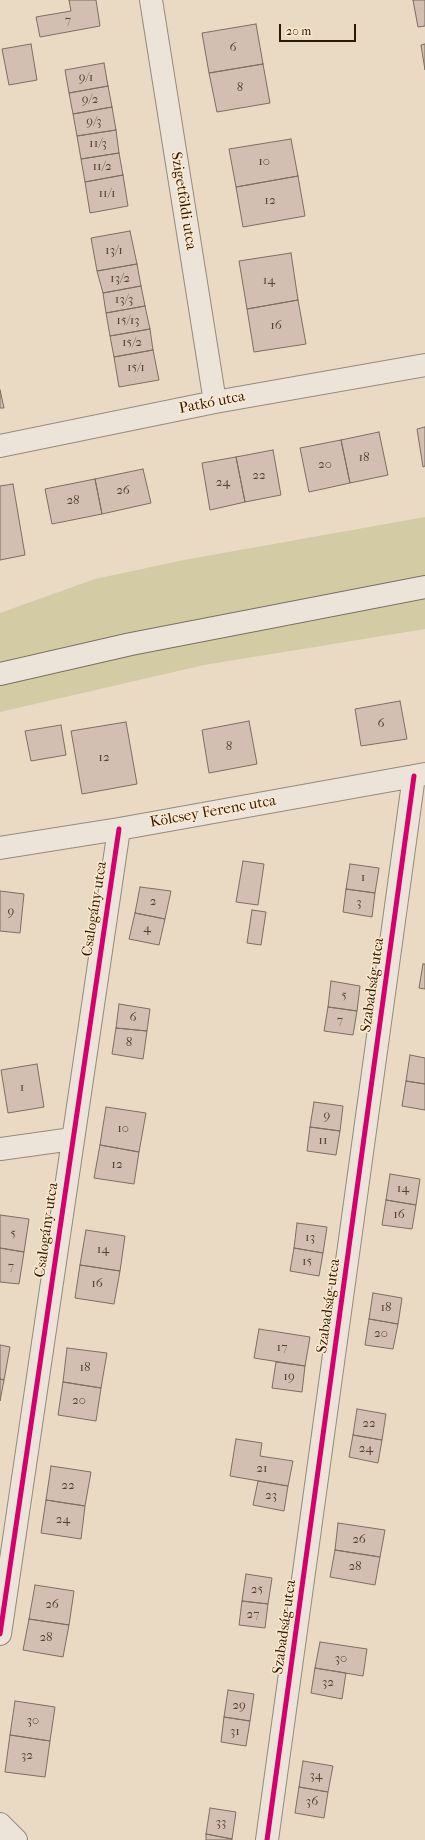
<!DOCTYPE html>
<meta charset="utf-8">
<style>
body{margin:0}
#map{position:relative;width:425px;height:1840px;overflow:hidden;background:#ead9c3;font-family:"IM FELL French Canon",serif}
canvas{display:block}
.scale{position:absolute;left:279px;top:24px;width:77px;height:18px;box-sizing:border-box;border:2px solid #2d1a04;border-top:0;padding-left:5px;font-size:12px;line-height:14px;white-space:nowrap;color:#2d1a04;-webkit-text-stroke:3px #fce8ce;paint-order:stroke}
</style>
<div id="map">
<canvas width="425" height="1840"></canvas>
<div class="scale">20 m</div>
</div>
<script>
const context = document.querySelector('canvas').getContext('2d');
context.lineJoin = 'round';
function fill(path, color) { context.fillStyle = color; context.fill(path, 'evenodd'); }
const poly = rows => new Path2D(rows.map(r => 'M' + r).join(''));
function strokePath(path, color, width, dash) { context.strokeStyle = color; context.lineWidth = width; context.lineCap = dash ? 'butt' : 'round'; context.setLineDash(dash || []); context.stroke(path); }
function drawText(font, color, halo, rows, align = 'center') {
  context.font = font + ' "IM FELL French Canon",serif'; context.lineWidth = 3; context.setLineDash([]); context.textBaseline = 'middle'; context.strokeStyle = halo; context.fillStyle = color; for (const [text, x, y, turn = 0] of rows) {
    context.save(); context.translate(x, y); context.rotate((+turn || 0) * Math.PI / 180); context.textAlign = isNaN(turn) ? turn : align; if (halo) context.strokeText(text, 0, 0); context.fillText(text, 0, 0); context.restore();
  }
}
fill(poly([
 [425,517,425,629,204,665,0,712,0,613,95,579,184,560]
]), '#d3cba4');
const building = poly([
 [69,0,96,0,100,26,40,37,36,17,71,11,69,0],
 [413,0,425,0,425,26,418,27,413,0],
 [256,24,263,64,209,73,202,33,256,24],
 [31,44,37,80,9,85,2,49,31,44],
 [425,44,425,70,421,45,425,44],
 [104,63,108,86,69,93,65,70,104,63],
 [263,64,270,103,217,112,209,73,263,64],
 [108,86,112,107,73,114,69,93,108,86],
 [112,107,116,130,77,136,73,114,112,107],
 [116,130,119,153,81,159,77,136,116,130],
 [291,139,298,176,236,187,229,149,291,139],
 [119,153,123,175,85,182,81,159,119,153],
 [123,175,128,206,90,213,85,182,123,175],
 [298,176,305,216,243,227,236,187,298,176],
 [130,231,137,264,97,271,91,238,130,231],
 [291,253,298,300,247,309,239,261,291,253],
 [137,264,141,286,103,293,97,271,137,264],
 [141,286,145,306,106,313,103,293,141,286],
 [298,300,306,344,254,352,247,309,298,300],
 [145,306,150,329,110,336,106,313,145,306],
 [150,329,153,350,114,357,110,336,150,329],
 [153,350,159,380,119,387,114,357,153,350],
 [0,390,4,408,0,408,0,390],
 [425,427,425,466,423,467,417,429,425,427],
 [379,432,388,475,350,483,341,440,379,432],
 [341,440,350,483,309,492,300,448,341,440],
 [273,450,281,495,245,502,236,457,273,450],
 [236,457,245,502,210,510,202,463,236,457],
 [143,469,151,503,102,514,95,479,143,469],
 [95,479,102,514,52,524,45,489,95,479],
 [13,484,25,555,0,560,0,486,13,484],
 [400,701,407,739,361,746,355,709,400,701],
 [249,721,257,764,209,773,202,730,249,721],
 [126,722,137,784,82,794,71,731,126,722],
 [61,725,66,755,31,761,25,731,61,725],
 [243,861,264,864,258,905,236,902,243,861],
 [350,864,379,868,375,893,346,889,350,864],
 [140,887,171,891,165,919,135,913,140,887],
 [346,889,375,893,372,917,343,912,346,889],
 [0,891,24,894,20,933,0,931,0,891],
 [252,910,266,912,261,945,247,943,252,910],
 [135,913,165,919,159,945,129,939,135,913],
 [423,964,425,964,425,989,419,988,423,964],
 [331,981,360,986,357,1011,328,1007,331,981],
 [119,1004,150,1009,147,1031,116,1028,119,1004],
 [328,1007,357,1011,353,1035,324,1031,328,1007],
 [116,1028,147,1031,143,1059,112,1054,116,1028],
 [410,1055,425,1058,425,1084,406,1081,410,1055],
 [37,1064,44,1107,8,1113,1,1070,37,1064],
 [406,1081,425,1084,425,1110,402,1106,406,1081],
 [314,1102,343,1106,340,1131,310,1127,314,1102],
 [106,1107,146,1113,139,1152,100,1145,106,1107],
 [310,1127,340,1131,336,1155,307,1151,310,1127],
 [100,1145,139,1152,134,1184,94,1178,100,1145],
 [390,1174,420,1179,416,1205,386,1200,390,1174],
 [386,1200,416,1205,412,1229,382,1225,386,1200],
 [0,1215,29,1219,24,1252,0,1248,0,1215],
 [297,1223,327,1227,323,1253,294,1248,297,1223],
 [86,1230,125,1236,120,1271,80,1265,86,1230],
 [0,1248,24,1252,19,1284,0,1282,0,1248],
 [294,1248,323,1253,319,1276,290,1271,294,1248],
 [80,1265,120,1271,114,1304,75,1298,80,1265],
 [373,1293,402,1298,398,1324,369,1319,373,1293],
 [369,1319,398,1324,393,1349,365,1345,369,1319],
 [259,1329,310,1337,305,1366,254,1358,259,1329],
 [0,1345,10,1347,4,1380,0,1379,0,1345],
 [67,1348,107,1353,101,1388,63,1382,67,1348],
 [276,1362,305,1366,302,1392,272,1388,276,1362],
 [0,1379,4,1380,0,1401,0,1379],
 [63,1382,101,1388,96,1421,58,1415,63,1382],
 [357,1409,386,1414,382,1440,353,1435,357,1409],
 [353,1435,382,1440,378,1463,349,1457,353,1435],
 [236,1439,262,1443,260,1456,293,1461,288,1486,230,1476,236,1439],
 [51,1466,91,1472,85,1506,46,1500,51,1466],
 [258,1481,288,1486,284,1511,253,1505,258,1481],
 [46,1500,85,1506,81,1539,41,1533,46,1500],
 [338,1523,385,1530,380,1557,335,1550,338,1523],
 [335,1550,380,1557,375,1585,330,1577,335,1550],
 [246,1574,272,1578,268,1604,242,1601,246,1574],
 [35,1585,74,1591,69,1625,29,1619,35,1585],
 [242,1601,268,1604,265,1628,239,1625,242,1601],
 [29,1619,69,1625,63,1657,23,1650,29,1619],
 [320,1642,367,1649,363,1676,315,1668,320,1642],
 [315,1668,346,1673,342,1699,311,1693,315,1668],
 [228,1690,254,1694,250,1721,224,1717,228,1690],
 [15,1701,55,1707,50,1741,10,1735,15,1701],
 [224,1717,250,1721,246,1746,221,1742,224,1717],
 [10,1735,50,1741,45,1777,5,1772,10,1735],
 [303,1761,333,1766,328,1792,299,1787,303,1761],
 [299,1787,328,1792,324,1818,295,1813,299,1787],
 [210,1808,236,1812,232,1839,206,1834,210,1808],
 [206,1834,232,1839,232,1840,206,1840,206,1834]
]);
fill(building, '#d3bfb1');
strokePath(building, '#7b6f61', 1);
const street = poly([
 [151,0,215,402],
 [0,446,215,402,425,365],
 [0,848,119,829,425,774],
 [0,1149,72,1139],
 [0,1634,119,829],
 [0,1824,16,1840],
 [267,1840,414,776]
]);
const secondary = poly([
 [0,674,131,644,425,587]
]);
strokePath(street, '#958a7b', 24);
strokePath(secondary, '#7b6f61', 24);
strokePath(street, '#ede4d9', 22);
strokePath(secondary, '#ede4d9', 22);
strokePath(poly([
 [0,1634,119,829],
 [267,1840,414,776]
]), '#d6006c', 5);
drawText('13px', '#56432f', null, [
 ["7",68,21],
 ["6",233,48],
 ["9/1",86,78],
 ["8",240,88],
 ["9/2",90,100],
 ["9/3",94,122],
 ["11/3",98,144],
 ["10",264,162],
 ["11/2",102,167],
 ["11/1",107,194],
 ["12",270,201],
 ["13/1",114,251],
 ["13/2",120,279],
 ["14",269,281],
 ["13/3",124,300],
 ["15/13",128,321],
 ["16",276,326],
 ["15/2",132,343],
 ["15/1",136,368],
 ["18",364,458],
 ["20",325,465],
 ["22",259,476],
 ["24",223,483],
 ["26",123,491],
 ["28",73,501],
 ["6",381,724],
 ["8",229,747],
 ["12",104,758],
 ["1",363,878],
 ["2",153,902],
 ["3",359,903],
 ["9",11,912],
 ["4",147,929],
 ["5",344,996],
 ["6",133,1018],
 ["7",340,1021],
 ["8",129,1043],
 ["1",22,1088],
 ["9",327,1116],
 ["10",123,1129],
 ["11",323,1141],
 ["12",117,1165],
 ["14",403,1189],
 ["16",399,1215],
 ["5",13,1234],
 ["13",310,1238],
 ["14",103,1250],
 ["15",307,1262],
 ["7",11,1267],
 ["16",97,1284],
 ["18",386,1308],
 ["20",381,1334],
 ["17",282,1348],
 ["18",85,1368],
 ["19",289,1377],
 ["20",79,1401],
 ["22",369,1424],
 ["24",366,1449],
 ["21",262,1469],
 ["22",68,1486],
 ["23",271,1496],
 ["24",63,1520],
 ["26",359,1540],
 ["28",355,1567],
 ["25",257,1590],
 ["26",52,1605],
 ["27",253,1615],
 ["28",46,1638],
 ["30",341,1659],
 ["32",328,1683],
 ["29",239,1706],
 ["30",33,1721],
 ["31",235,1732],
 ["32",27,1756],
 ["34",316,1776],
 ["36",312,1802],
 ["33",221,1823]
]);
drawText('15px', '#2d1a04', '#fce8ce', [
 ["Szigetföldi utca",183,201,81],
 ["Patkó utca",212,403,-11],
 ["Kölcsey Ferenc utca",213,812,-10],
 ["Csalogány utca",95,909,-81],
 ["Szabadság utca",373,985,-82],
 ["Csalogány utca",47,1230,-82],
 ["Szabadság utca",329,1306,-82],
 ["Szabadság utca",285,1627,-82]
]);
</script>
